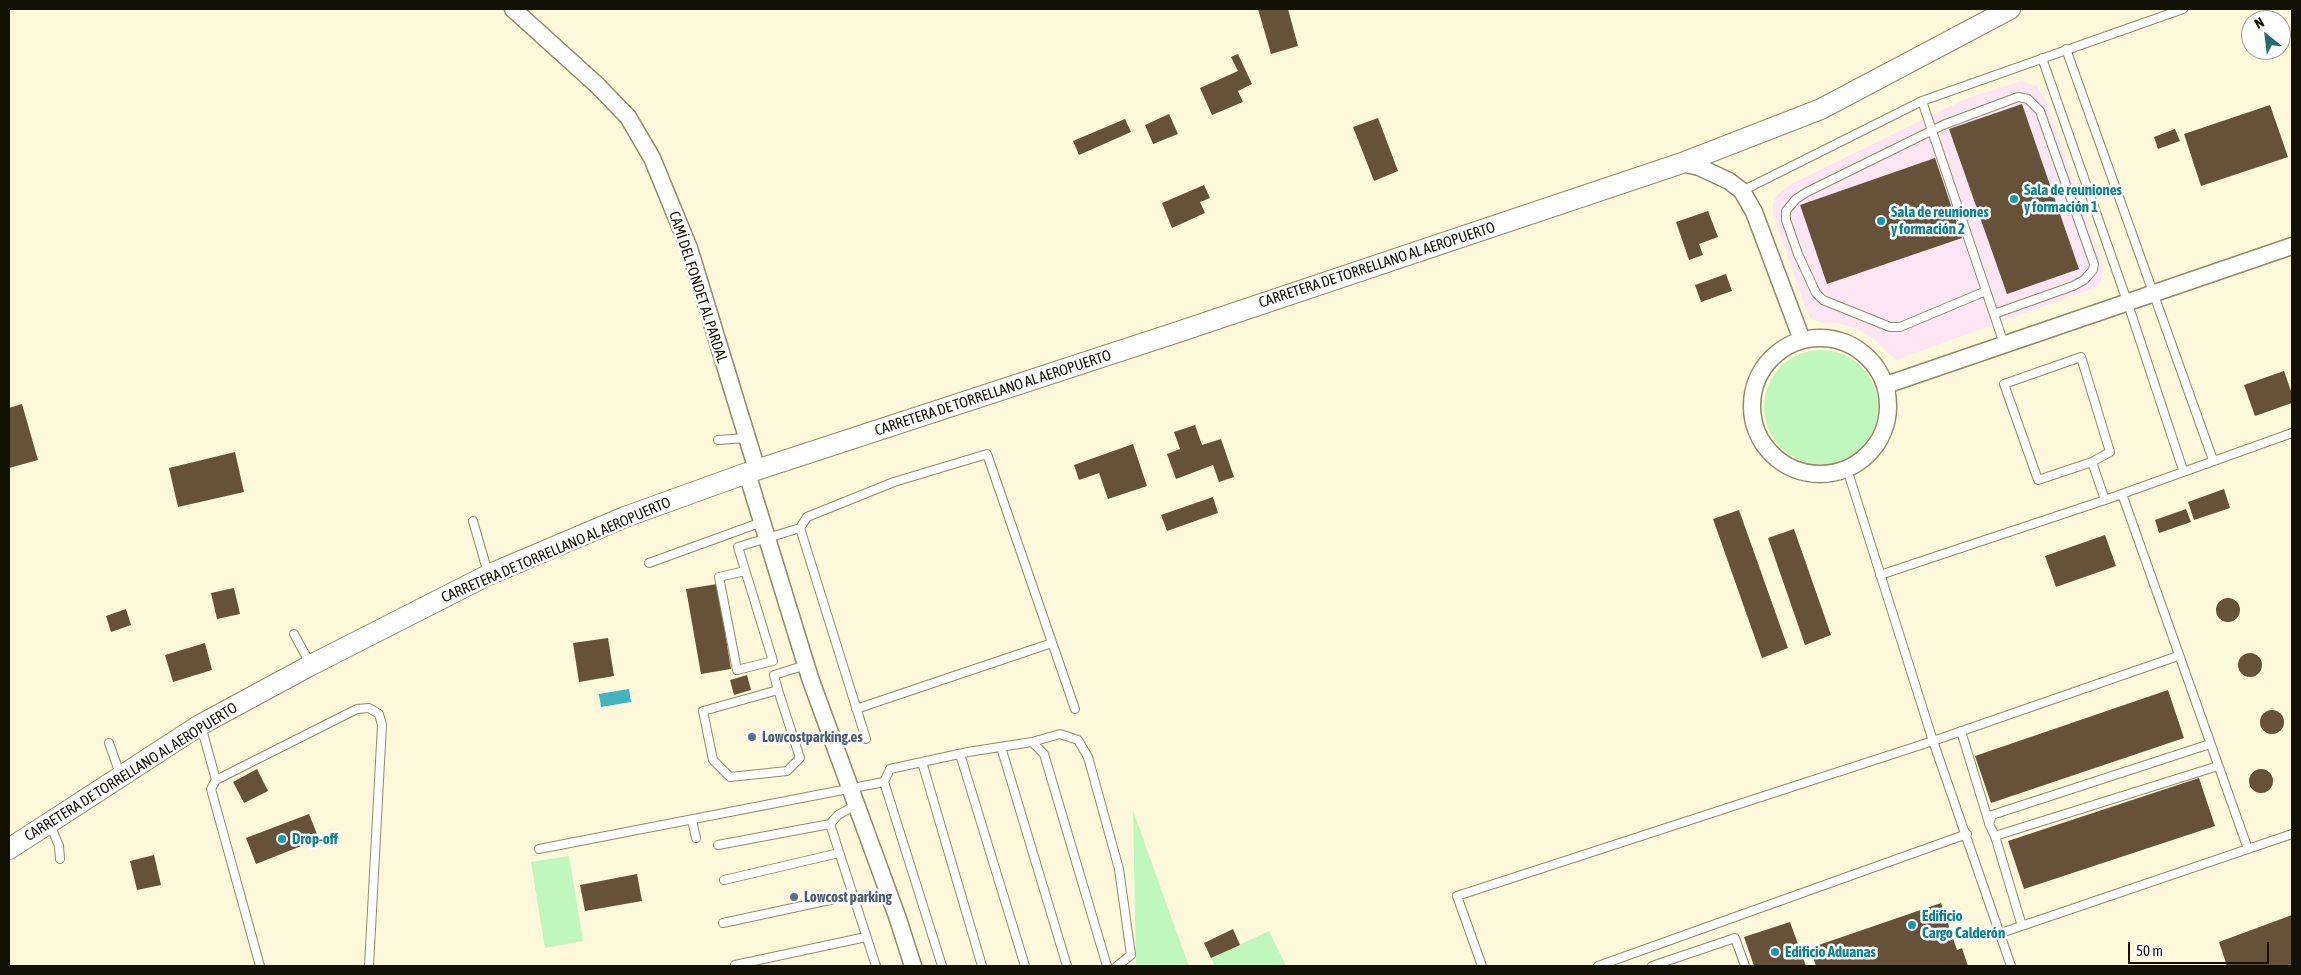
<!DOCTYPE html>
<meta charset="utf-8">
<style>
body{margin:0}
#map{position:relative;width:2301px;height:975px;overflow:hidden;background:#fef8db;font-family:"Asap Condensed",sans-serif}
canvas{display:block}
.frame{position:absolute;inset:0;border:10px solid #131004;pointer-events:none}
.north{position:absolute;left:2241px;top:10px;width:50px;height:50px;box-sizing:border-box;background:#fff;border:1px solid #a19f9b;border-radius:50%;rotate:331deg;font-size:14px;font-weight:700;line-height:20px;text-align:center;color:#131004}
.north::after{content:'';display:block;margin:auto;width:18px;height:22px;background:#236e74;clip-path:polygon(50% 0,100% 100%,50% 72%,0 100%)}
.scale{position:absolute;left:2128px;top:942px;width:141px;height:22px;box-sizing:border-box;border:2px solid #131004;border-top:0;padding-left:6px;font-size:15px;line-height:18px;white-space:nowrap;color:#131004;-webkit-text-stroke:4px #fff;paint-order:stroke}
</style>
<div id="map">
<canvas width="2301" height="975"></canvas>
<div class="frame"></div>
<div class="north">N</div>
<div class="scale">50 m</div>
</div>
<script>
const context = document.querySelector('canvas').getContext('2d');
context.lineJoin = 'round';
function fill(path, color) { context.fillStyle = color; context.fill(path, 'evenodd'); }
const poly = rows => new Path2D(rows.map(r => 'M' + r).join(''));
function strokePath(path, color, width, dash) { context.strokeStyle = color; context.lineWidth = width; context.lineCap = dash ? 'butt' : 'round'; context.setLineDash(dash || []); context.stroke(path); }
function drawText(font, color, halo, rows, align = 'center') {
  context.font = font + ' "Asap Condensed",sans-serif'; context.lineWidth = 5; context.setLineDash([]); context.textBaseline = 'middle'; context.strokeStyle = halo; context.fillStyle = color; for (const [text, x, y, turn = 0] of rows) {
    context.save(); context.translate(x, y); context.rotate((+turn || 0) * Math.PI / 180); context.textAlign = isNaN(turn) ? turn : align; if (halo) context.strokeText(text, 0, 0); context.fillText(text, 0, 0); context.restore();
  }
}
fill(poly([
 [2021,81,2037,86,2045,99,2103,265,2101,282,2094,288,1896,360,1871,337,1856,328,1837,323,1822,323,1811,319,1807,312,1773,214,1773,204,1777,195,1791,184,1965,99]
]), '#fce6f3');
fill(poly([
 '1764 407a57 57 0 1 1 114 0a57 57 0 1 1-114 0Z',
 [1133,810,1166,903,1189,966,1136,966],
 [569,856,583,941,545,948,531,862],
 [1269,931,1286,966,1215,966,1211,958]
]), '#c0f7bc');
fill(poly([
 [629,689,631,702,601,707,599,694]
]), '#42b3c0');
fill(poly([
 [1258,9,1288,9,1298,46,1271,54],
 [1238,54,1252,84,1238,91,1243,102,1212,115,1200,88,1238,71,1231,57],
 [2022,104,2079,269,2007,294,1949,129],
 [2270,105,2288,157,2201,186,2184,134],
 [1169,114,1178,134,1153,144,1145,125],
 [1378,118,1398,171,1374,181,1353,127],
 [1125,119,1131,132,1079,155,1073,141],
 [2175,129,2180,141,2158,149,2154,137],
 [1935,158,1962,238,1827,284,1800,205],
 [1204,185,1210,198,1200,202,1205,213,1172,228,1162,203],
 [1708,211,1718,237,1699,244,1703,255,1689,260,1676,222],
 [1726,274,1732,291,1701,302,1695,285],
 [2284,371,2292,394,2292,403,2255,416,2244,385],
 [22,404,38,460,9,468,9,408],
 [1195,425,1202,445,1221,439,1234,477,1219,482,1213,465,1176,479,1167,454,1180,449,1174,432],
 [1133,444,1147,486,1108,499,1099,473,1079,480,1074,465],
 [235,452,244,492,178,507,169,468],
 [2224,489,2230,508,2194,520,2188,502],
 [1213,497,1218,513,1167,531,1161,515],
 [2186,509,2191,522,2159,533,2155,520],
 [1739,510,1788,648,1762,658,1713,519],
 [1794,529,1831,635,1805,645,1768,538],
 [2105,535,2116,566,2056,587,2045,556],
 [717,584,731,669,701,674,686,589],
 [234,588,240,614,217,619,211,593],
 '2216 610a12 12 0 1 1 24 0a12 12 0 1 1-24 0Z',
 [126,609,131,625,111,632,106,616],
 [608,638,614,676,579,682,573,643],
 [205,643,212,670,173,682,165,655],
 '2238 665a12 12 0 1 1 24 0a12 12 0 1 1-24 0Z',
 [747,675,751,690,734,695,730,680],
 [2168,690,2184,738,1991,803,1975,756],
 '2260 722a12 12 0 1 1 24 0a12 12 0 1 1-24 0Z',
 '2249 781a12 12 0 1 1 24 0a12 12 0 1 1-24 0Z',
 [257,769,268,791,244,803,233,782],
 [2199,778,2215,826,2024,889,2008,841],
 [309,814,319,839,256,864,246,838],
 [154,855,161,885,137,890,130,861],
 [637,874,642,901,585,911,580,885],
 [1941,903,1957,950,1962,948,1968,966,1816,966,1810,948],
 [2292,915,2292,966,2227,966,2219,942],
 [1790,922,1806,966,1754,966,1744,937],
 [1233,929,1240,945,1211,958,1204,943]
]), '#665238');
const service = poly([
 [2066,49,2213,460],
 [2042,58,2127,301,2183,470],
 [1922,101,2004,344],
 [1742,191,1922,101,2183,9],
 [1986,291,1900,327,1890,327,1823,300,1816,293,1798,254,1786,220,1786,211,1796,199,1807,192,1943,125,2018,97,2028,99,2040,111,2094,264,2093,270,2084,280,2073,286,1994,314],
 [718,440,746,438],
 [2092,462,2038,480,2004,384,2081,357,2110,452,2092,462,2105,500],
 [1847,469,1933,741,2011,966],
 [2122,494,2248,849],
 [473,521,488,573],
 [800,528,807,517,894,482,987,454,1075,709],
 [649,563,762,522],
 [745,571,719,577,737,670,773,661,738,547,800,528,866,739],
 [1880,575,2105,500,2292,433],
 [294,634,311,665],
 [778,690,800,758,787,771,730,777,713,760,703,711,778,690,774,675,806,665],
 [856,709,1052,643],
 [201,726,216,780],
 [1961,731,1989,823],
 [1032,742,1060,734,1078,740,1088,757,1119,869,1131,955,1117,966],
 [109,743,120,774],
 [2210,744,1992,815,1989,824,1995,836,2218,766],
 [1001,747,1067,966],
 [960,754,1025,966],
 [922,762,982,966],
 [884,782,890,769,968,752,1032,742,1044,754,1107,966],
 [856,805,838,815,830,824,876,966],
 [692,820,696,838],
 [50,824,59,846,60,859],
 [1995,836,2022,926],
 [718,845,830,824],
 [539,849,884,782,942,966],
 [724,880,839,853],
 [723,923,853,895],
 [2001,933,2292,834],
 [735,965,866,937],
 [260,966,211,789,216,780,357,709,369,708,379,714,382,725,369,966],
 [1482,966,1457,896,1933,741,2178,656],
 [1598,966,1967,834],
 [1652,966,1735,938,1745,966]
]);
const minor = poly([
 [513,9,597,85,628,117,652,158,689,248,757,470],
 [1682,163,1699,167,1729,181,1742,191,1754,212,1802,340],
 '1752 406a68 68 0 1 1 136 0a68 68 0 1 1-136 0Z',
 [1886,385,2292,246],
 [747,473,810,678,898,919,913,966]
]);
const tertiary = poly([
 [9,849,200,725,311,665,488,575,625,517,747,473,1175,333,1682,163,1821,109,2010,9]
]);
strokePath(service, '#918b69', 10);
strokePath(minor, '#918b69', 19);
strokePath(tertiary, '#918b69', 22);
strokePath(service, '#fff', 8);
strokePath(minor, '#fff', 16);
strokePath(tertiary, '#fff', 20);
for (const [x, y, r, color] of [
 [2014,199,5,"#0f9aa8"],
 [1881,221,5,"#0f9aa8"],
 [752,737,5,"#5c6f8a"],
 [282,839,5,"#0f9aa8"],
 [794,897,5,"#5c6f8a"],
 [1912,925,5,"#0f9aa8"],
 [1775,952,5,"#0f9aa8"]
]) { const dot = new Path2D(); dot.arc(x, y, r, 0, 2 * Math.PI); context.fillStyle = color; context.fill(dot); strokePath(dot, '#fff', 2); }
drawText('bold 15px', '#0d838f', '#fff', [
 ["Sala de reuniones",2024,190],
 ["y formación 1",2024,207],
 ["Sala de reuniones",1891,212],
 ["y formación 2",1891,229],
 ["Drop-off",292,839],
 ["Edificio",1922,916],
 ["Cargo Calderón",1922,933],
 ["Edificio Aduanas",1785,952]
], 'left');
drawText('15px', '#131004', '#fff', [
 ["CARRETERA DE TORRELLANO AL AEROPUERTO",1377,265,-18],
 ["CAMÍ DEL FONDET AL PARDAL",698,287,72],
 ["CARRETERA DE TORRELLANO AL AEROPUERTO",993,393,-18],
 ["CARRETERA DE TORRELLANO AL AEROPUERTO",556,550,-23],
 ["CARRETERA DE TORRELLANO AL AEROPUERTO",131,772,-32]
]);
drawText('bold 15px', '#4e5e75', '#fff', [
 ["Lowcostparking.es",762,737],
 ["Lowcost parking",804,897]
], 'left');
</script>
